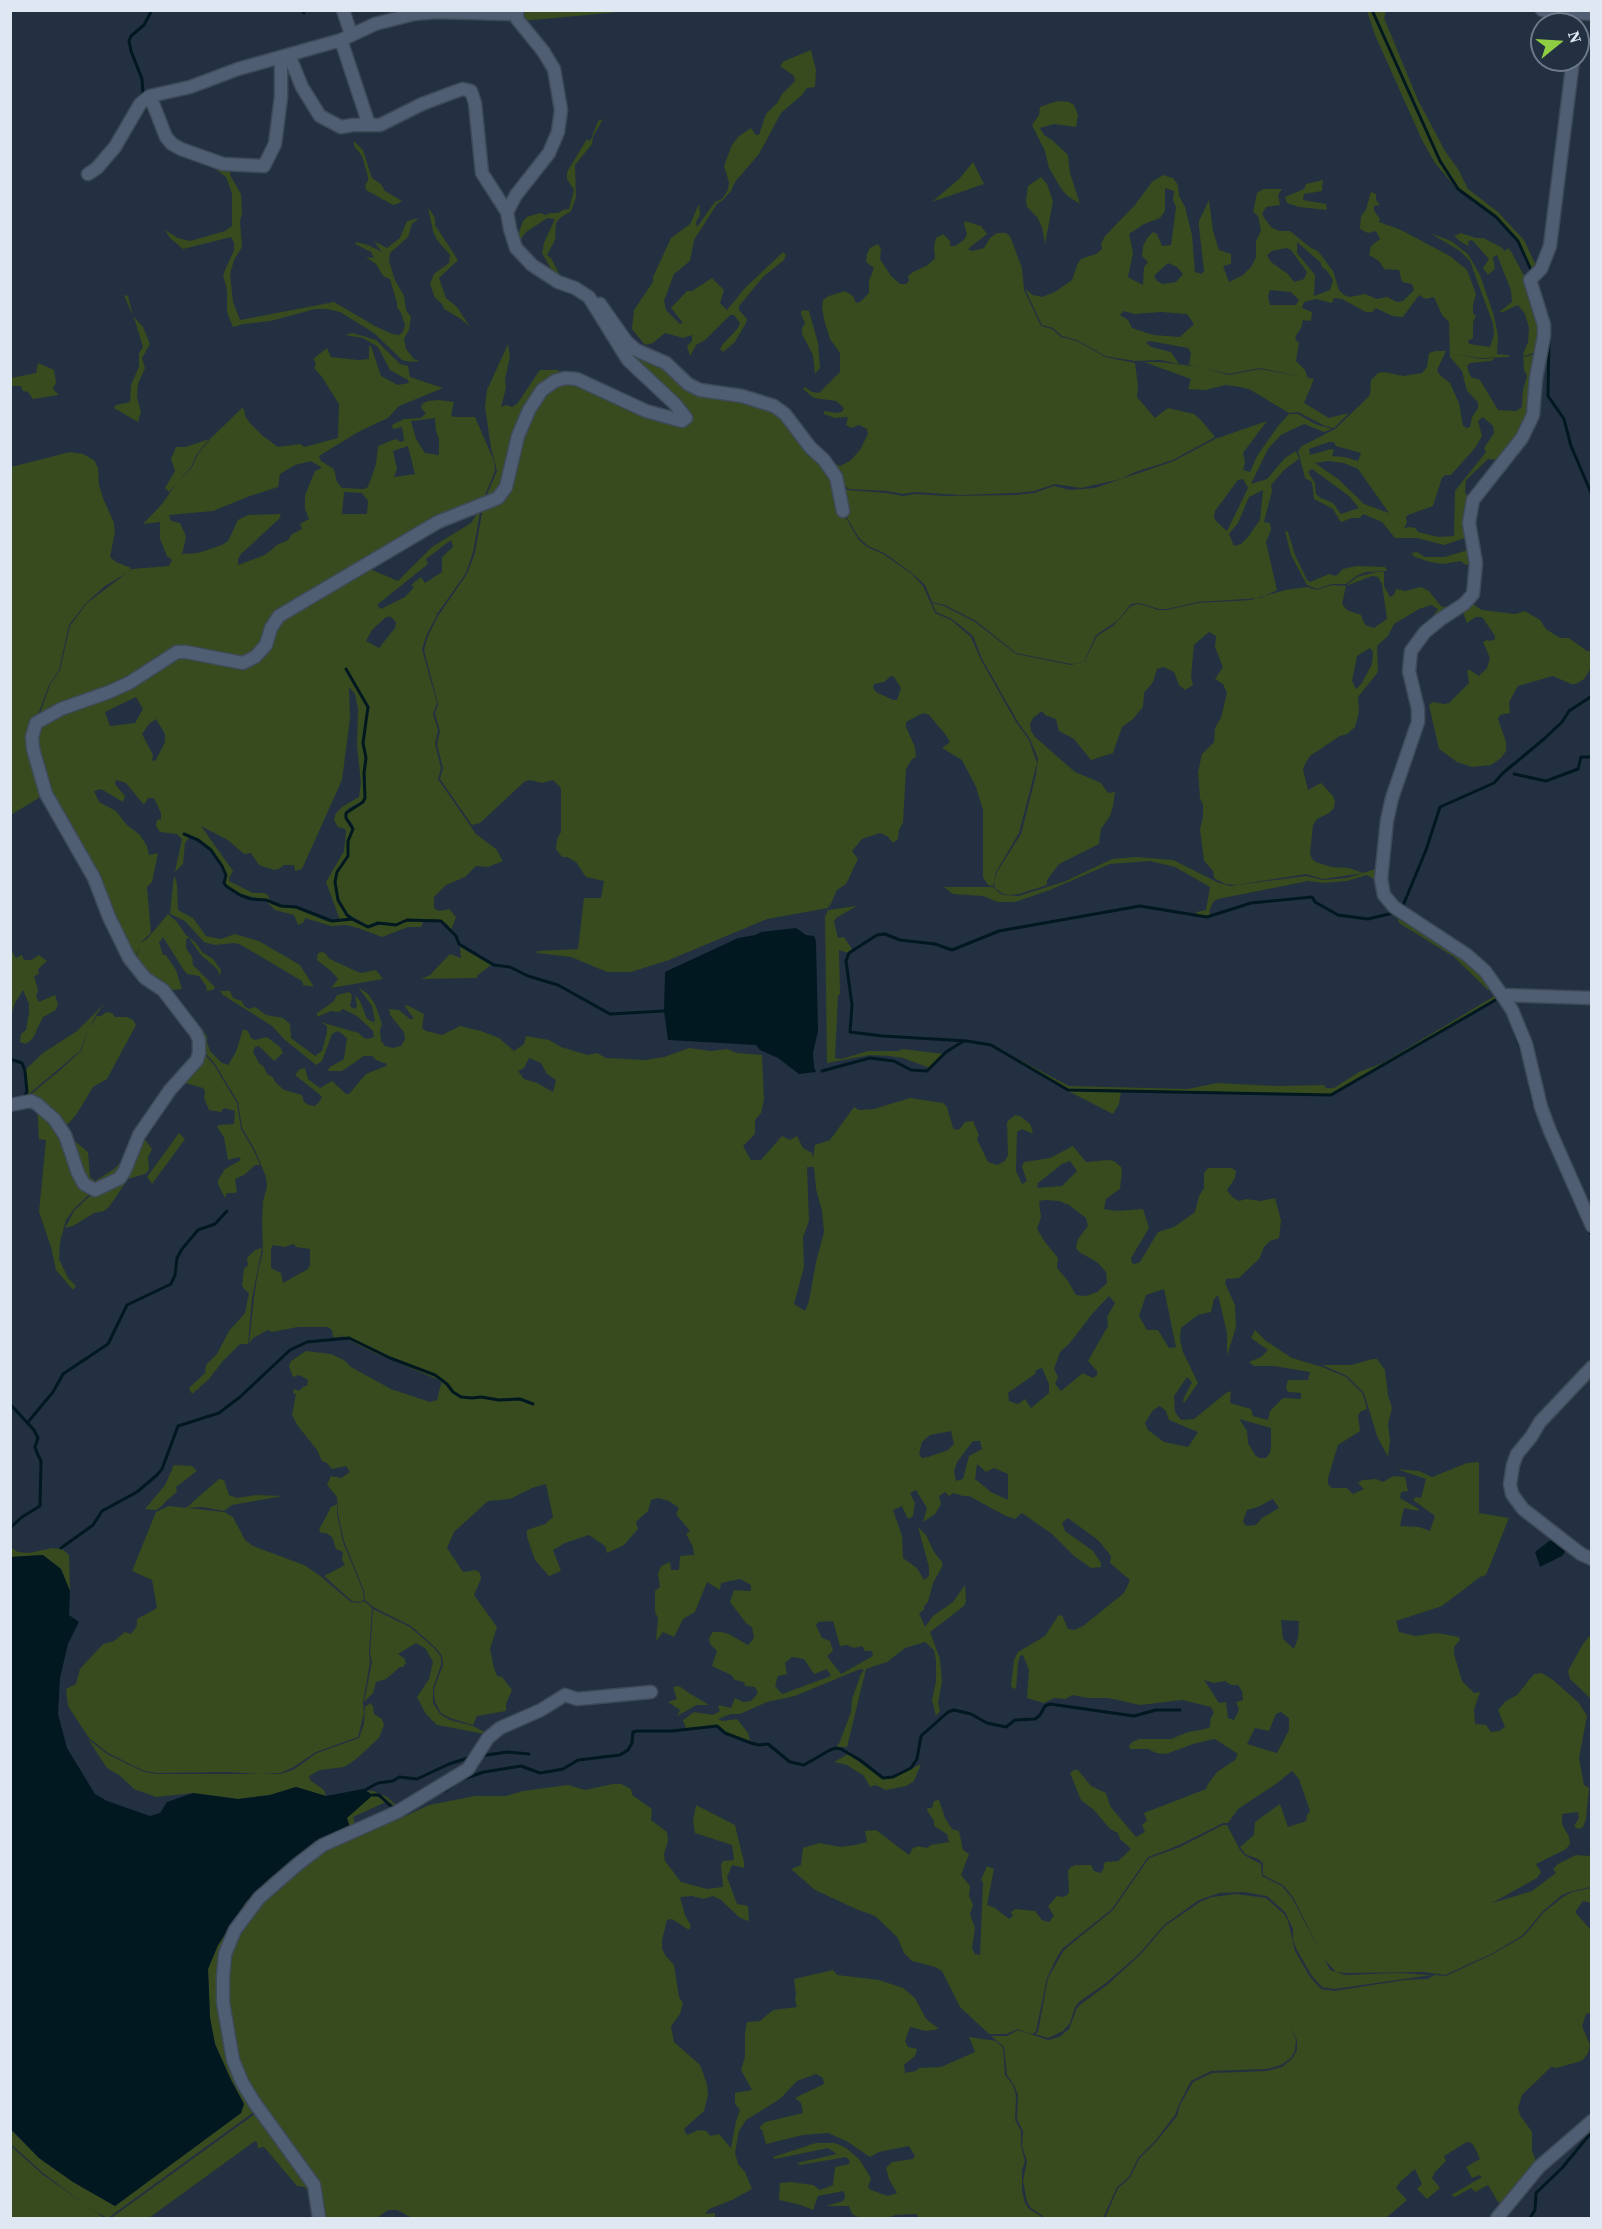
<!DOCTYPE html>
<style>
body{margin:0}
#map{position:relative;width:1602px;height:2229px;overflow:hidden;background:#223042;font-family:"Source Serif 4",serif}
canvas{display:block}
.frame{position:absolute;inset:0;border:12px solid #dee7f2;pointer-events:none}
.north{position:absolute;left:1530px;top:12px;width:60px;height:60px;box-sizing:border-box;background:#223042;border:2px solid #6d7988;border-radius:50%;rotate:72deg;font-size:16px;font-weight:700;line-height:24px;text-align:center;color:#dee7f2}
.north::after{content:'';display:block;margin:auto;width:21px;height:27px;background:#8fcd42;clip-path:polygon(50% 0,100% 100%,50% 72%,0 100%)}
</style>
<div id="map">
<canvas width="1602" height="2229"></canvas>
<div class="frame"></div>
<div class="north">N</div>
</div>
<script>
const context = document.querySelector('canvas').getContext('2d');
context.lineJoin = 'round';
function fill(path, color) { context.fillStyle = color; context.fill(path, 'evenodd'); }
const poly = rows => new Path2D(rows.map(r => 'M' + r).join(''));
function strokePath(path, color, width, dash) { context.strokeStyle = color; context.lineWidth = width; context.lineCap = dash ? 'butt' : 'round'; context.setLineDash(dash || []); context.stroke(path); }
fill(poly([
 [545,11,631,11,521,21,520,14,524,12],
 [1367,11,1371,11,1380,29,1439,161,1457,189,1435,163,1422,140,1375,35],
 [1373,11,1386,11,1384,18,1418,100,1445,151,1458,169,1468,189,1498,212,1524,240,1538,270,1535,276,1518,241,1497,216,1459,188,1441,160],
 [811,50,816,70,815,87,807,88,802,95,781,113,759,154,735,182,731,191,723,200,717,204,694,240,690,261,674,274,664,301,666,310,680,324,683,323,671,308,687,291,692,291,712,278,724,290,720,303,727,310,745,288,783,252,786,255,784,260,763,277,739,306,739,310,747,319,745,325,734,343,723,352,720,349,723,344,738,328,740,323,734,315,730,315,705,340,696,345,690,356,687,346,692,341,692,335,683,338,665,333,653,343,645,345,632,329,634,310,653,282,653,277,671,238,690,224,699,204,700,215,696,222,697,227,715,202,722,199,728,190,729,182,724,166,732,145,738,137,751,128,756,135,759,135,766,114,778,102,782,94,795,81,794,76,780,66,784,61],
 [1057,101,1069,102,1074,105,1078,115,1076,127,1054,124,1040,128,1044,135,1052,140,1068,155,1070,173,1080,204,1069,197,1062,190,1049,168,1045,151,1032,125,1039,115,1040,107],
 [603,119,593,137,592,144,575,165,576,197,571,211,560,218,556,223,555,240,547,255,551,258,564,283,558,281,542,253,544,243,555,219,547,218,525,233,519,242,517,238,523,221,527,217,540,213,546,215,550,213,558,213,563,210,569,209,574,190,567,179,567,172,587,139,589,141,591,139,598,121],
 [354,141,363,150,372,178,381,184,385,191,402,201,397,204,393,205,366,190,365,185,368,181,368,177,362,156,354,146],
 [212,162,231,168,230,175,241,194,242,213,240,221,242,247,234,260,230,274,233,302,240,320,334,302,375,326,392,334,399,335,403,332,405,325,401,313,397,307,397,303,390,279,383,276,376,264,366,257,374,258,371,252,355,244,356,242,368,245,382,252,374,241,387,248,400,238,407,221,419,218,412,224,408,237,390,253,389,261,395,280,404,296,406,310,411,317,409,330,404,339,406,349,414,359,420,361,410,362,402,360,374,333,340,312,327,309,315,309,271,321,244,324,233,327,227,312,227,289,223,275,234,250,234,243,231,237,183,249,170,238,165,230,178,238,190,241,225,231,232,226,232,193,226,177,214,168],
 [973,162,984,184,932,202,959,179],
 [1163,175,1173,178,1178,185,1179,196,1185,207,1192,235,1195,272,1202,274,1204,271,1199,227,1199,221,1209,200,1213,231,1219,250,1231,254,1231,264,1223,266,1229,282,1243,275,1251,267,1256,257,1256,241,1261,230,1258,216,1253,212,1257,193,1263,189,1282,189,1278,195,1280,205,1266,207,1262,214,1265,219,1272,228,1280,231,1290,231,1311,248,1318,251,1333,271,1339,290,1344,295,1350,297,1365,294,1377,299,1387,297,1397,302,1403,301,1414,290,1412,284,1402,282,1399,270,1384,269,1379,261,1369,255,1371,246,1380,239,1376,231,1368,233,1360,229,1361,216,1366,210,1371,192,1376,194,1376,200,1380,205,1374,206,1374,211,1380,219,1379,222,1401,230,1450,256,1467,270,1476,294,1473,305,1473,313,1476,316,1473,322,1473,338,1468,341,1469,344,1490,347,1494,335,1493,324,1470,261,1460,251,1430,233,1451,241,1468,254,1480,275,1494,316,1498,336,1497,354,1508,355,1510,357,1480,358,1454,354,1481,359,1495,358,1491,361,1470,363,1467,366,1469,373,1471,377,1480,380,1498,410,1516,411,1522,407,1523,390,1527,376,1524,370,1523,355,1526,357,1539,352,1527,426,1498,460,1488,459,1466,480,1465,493,1471,499,1468,537,1444,545,1417,538,1395,538,1382,522,1363,514,1360,518,1351,518,1342,522,1340,521,1333,509,1314,499,1312,482,1305,478,1298,451,1302,446,1335,429,1360,405,1370,395,1371,380,1378,373,1384,372,1403,376,1422,373,1427,367,1429,353,1435,351,1446,351,1437,370,1440,375,1450,383,1459,403,1463,426,1467,428,1470,427,1472,417,1478,408,1478,402,1467,391,1462,371,1450,357,1449,322,1442,315,1434,297,1426,299,1419,295,1403,317,1392,316,1376,308,1372,312,1366,312,1342,299,1334,298,1332,303,1316,299,1304,302,1302,308,1312,312,1311,321,1303,320,1301,328,1297,334,1295,339,1299,343,1296,361,1305,370,1308,378,1260,368,1229,374,1189,365,1191,353,1188,348,1150,341,1146,343,1151,347,1171,352,1179,364,1161,360,1135,361,1105,356,1077,340,1062,336,1053,328,1042,325,1025,289,1033,295,1042,297,1055,292,1072,280,1078,263,1081,259,1096,254,1102,249,1101,244,1105,236,1135,205,1152,182],
 [1165,188,1174,191,1173,200,1176,207,1171,245,1162,246,1157,234,1153,232,1148,237,1143,246,1142,256,1148,262,1144,267,1143,285,1128,277,1133,253,1129,234,1144,224,1160,218,1165,211],
 [1297,242,1321,263,1321,266,1327,271,1333,280,1330,290,1314,296,1315,275,1297,253],
 [1286,248,1291,250,1307,272,1304,279,1294,282,1288,274,1271,262,1267,255,1272,251],
 [1168,263,1177,267,1183,274,1176,282,1163,284,1157,281,1154,276],
 [1270,290,1291,292,1299,300,1296,305,1270,305,1268,296],
 [1124,311,1134,314,1161,312,1187,314,1194,324,1180,337,1153,335,1132,328,1128,320,1120,315],
 [1483,417,1493,426,1494,433,1484,448,1486,452,1455,491,1454,536,1439,537,1418,532,1415,528,1410,527,1404,528,1407,523,1406,517,1408,515,1433,506,1442,478,1445,475,1451,475,1475,448,1482,436,1478,421],
 [1329,442,1334,442,1336,446,1361,453,1358,461,1345,457,1332,456,1334,450,1331,449,1310,455,1309,449],
 [1328,461,1344,463,1358,469,1389,513,1364,504,1338,479,1315,463],
 [1312,469,1349,496,1359,508,1341,514,1333,503,1321,498,1316,494,1315,483,1308,472],
 [1041,177,1047,184,1053,201,1045,244,1042,227,1037,217,1027,207,1026,201,1028,186],
 [1323,180,1322,191,1304,194,1303,200,1326,204,1327,210,1299,207,1287,203,1285,197,1304,189,1306,184],
 [428,207,435,218,435,225,458,260,439,278,446,298,457,307,470,327,461,319,444,309,442,304,435,298,430,284,434,274,449,263,450,255,437,240,433,231],
 [965,221,981,226,987,234,968,249,972,251,984,248,990,238,997,233,1006,233,1010,236,1022,268,1024,290,1041,326,1052,329,1061,337,1077,341,1105,357,1135,363,1138,386,1137,397,1155,418,1168,408,1194,414,1201,420,1215,437,1173,460,1135,472,1121,479,1081,488,1055,484,1034,491,1015,493,960,495,914,492,903,494,887,491,849,489,845,486,826,459,840,466,850,461,860,450,868,434,867,429,859,425,851,428,846,425,848,417,835,418,824,414,824,411,835,413,842,412,844,408,836,401,814,398,803,389,805,387,812,392,819,393,840,372,840,353,830,339,825,323,822,308,823,300,829,296,845,291,853,296,856,303,860,302,869,293,869,281,874,268,866,262,867,254,870,248,878,244,881,249,880,259,891,276,900,284,906,284,909,281,908,276,913,272,928,265,935,258,934,246,936,238,943,234,950,241,950,246,955,246,964,240,967,234,964,224],
 [1461,233,1476,238,1483,238,1501,247,1505,251,1508,248,1512,253,1531,289,1541,325,1539,350,1526,356,1523,354,1528,342,1529,328,1525,314,1518,305,1503,312,1499,312,1512,302,1511,290,1497,255,1493,257,1495,269,1488,275,1483,268,1489,259,1472,240,1468,241,1469,246,1461,242,1454,236],
 [124,295,128,296,133,316,143,327,150,344,142,358,145,368,138,384,137,397,141,412,138,422,114,408,116,405,130,402,131,385,139,367,139,353,143,347,135,321],
 [802,310,809,311,818,343,820,368,815,374,813,355,802,334,802,328,805,323,801,314],
 [610,318,652,358,687,386,773,407,835,478,842,511,858,539,867,547,883,554,912,574,923,586,935,613,951,620,971,637,981,660,1016,722,1029,740,1037,763,1019,833,996,872,993,886,988,885,983,877,983,810,976,787,962,760,942,748,950,742,945,734,929,715,923,713,906,722,906,727,915,747,916,757,912,759,906,769,903,823,899,830,898,839,893,843,887,836,880,833,862,839,852,851,858,859,849,878,846,884,837,890,829,908,828,902,828,908,767,919,669,960,631,972,607,972,571,957,537,953,537,951,578,949,584,898,601,898,604,881,586,877,576,862,567,857,562,857,556,849,557,839,561,832,561,788,553,780,542,783,529,780,524,782,480,823,472,825,440,779,443,768,437,745,440,731,435,714,438,704,424,650,428,636,438,616,467,574,475,553,483,507,498,499,519,437,543,391,565,378,687,418,629,360],
 [891,676,894,677,901,688,897,700,893,700,876,692,873,688,874,684,884,682],
 [353,333,376,340,400,364,408,366,410,377,443,388,399,406,388,418,360,431,319,456,321,461,334,469,337,482,342,488,364,489,368,487,376,464,378,446,395,439,402,442,404,440,402,427,393,429,392,425,404,419,421,418,426,413,421,408,422,404,428,401,438,400,454,402,451,415,454,417,475,417,494,461,495,471,481,505,437,522,278,615,266,645,243,662,186,651,37,722,50,685,60,670,70,626,87,603,132,569,169,566,172,560,167,556,160,539,160,522,143,524,162,504,176,484,192,467,198,454,211,438,243,407,246,418,251,424,263,436,278,447,301,444,304,447,338,438,339,404,322,377,314,368,316,363,313,359,327,348,331,357,358,360,369,359,369,346,371,346,381,376,398,385,409,383,408,380,390,370,378,347,363,338,345,335],
 [435,418,436,431,439,439,439,455,425,453,416,439,411,421],
 [408,446,415,474,394,477,397,469,393,451],
 [311,461,322,468,315,471,305,495,305,509,309,519,300,524,302,529,292,534,288,540,277,545,265,555,238,565,238,559,241,554,279,519,281,514,248,515,238,520,228,541,222,545,198,553,182,554,186,538,185,534,180,523,171,521,169,515,213,511,250,496,278,487,280,474,295,465],
 [344,492,362,493,368,501,367,514,342,514],
 [508,344,510,357,505,379,506,388,501,407,506,405,512,407,517,404,540,370,558,370,565,377,528,410,506,486,483,504,497,471,491,448,485,407,487,390],
 [1144,362,1160,362,1199,367,1229,375,1260,369,1314,379,1304,403,1329,418,1349,413,1334,428,1325,426,1298,412,1289,413,1249,389,1240,387,1226,385,1205,390,1188,389,1191,379],
 [38,363,54,370,56,382,53,389,59,395,33,399,28,392,23,391,21,386,11,386,11,378,36,373],
 [1289,414,1298,414,1315,424,1332,429,1324,432,1304,424,1281,435,1268,449,1251,484,1267,479,1285,458,1296,451,1299,459,1285,469,1271,485,1272,491,1264,522,1270,523,1271,530,1266,542,1277,590,1261,598,1198,602,1167,609,1159,609,1139,603,1131,604,1117,621,1096,635,1085,660,1080,663,1071,664,1016,653,976,621,945,605,932,602,925,585,912,573,884,553,868,546,859,538,847,518,841,503,844,487,848,490,887,493,903,496,915,494,947,496,1015,495,1034,493,1054,486,1070,490,1095,488,1174,461,1215,439,1267,421,1243,453,1245,462,1243,470,1250,472,1257,456,1278,426],
 [1243,479,1248,488,1227,531,1218,523,1214,518,1215,511,1238,480],
 [1263,490,1260,520,1248,537,1241,544,1234,546,1229,534,1238,523,1249,497],
 [209,439,197,454,191,467,169,492,165,488,175,471,171,459,176,447,186,447],
 [70,452,83,454,94,460,98,468,99,485,103,498,114,523,115,532,110,557,116,562,131,568,130,571,105,586,86,603,69,625,59,670,49,685,35,723,45,794,11,815,11,467],
 [481,507,473,552,466,573,437,614,434,611,437,615,427,634,422,649,437,703,433,714,438,730,435,744,441,768,438,779,476,834,496,849,503,861,488,867,476,866,465,877,446,885,434,897,434,908,439,911,449,909,456,917,451,930,448,925,437,919,419,921,407,919,396,924,383,922,369,926,348,914,339,900,336,881,337,872,349,855,349,841,354,828,352,823,347,818,347,813,364,802,366,798,366,781,365,773,367,758,364,742,367,718,363,742,366,758,364,773,365,798,363,801,349,808,346,813,346,818,353,828,348,841,348,855,336,872,335,881,338,900,347,914,351,918,340,920,326,882,344,851,346,832,345,829,338,827,334,820,336,813,342,807,359,797,361,782,357,746,358,709,355,694,349,687,350,718,342,780,302,869,295,871,294,865,284,865,279,869,274,870,259,865,251,853,244,854,228,840,201,826,233,871,229,878,229,881,253,893,264,893,268,895,270,901,240,894,226,886,225,883,226,875,223,866,212,850,198,839,183,833,189,838,185,843,183,864,175,872,182,839,177,834,160,832,156,826,157,820,161,819,161,813,154,798,148,798,144,805,126,783,116,780,115,784,125,796,123,802,101,789,94,791,99,802,116,811,126,824,140,835,147,846,149,855,158,853,152,882,147,887,151,933,140,943,147,939,168,914,177,922,186,935,196,943,202,952,213,959,221,970,220,976,217,969,200,954,189,938,186,939,186,948,192,957,193,965,215,987,213,990,207,991,206,986,199,976,187,974,183,969,163,937,159,943,163,955,166,955,176,970,182,989,167,991,134,965,140,946,133,963,47,794,34,730,168,658,196,655,256,658,279,617,370,569,398,581,432,547,471,523],
 [451,540,453,547,442,557,442,572,425,583,421,577,411,585,414,587,405,597,381,609,377,605,428,564,426,559],
 [390,616,396,622,395,628,379,648,366,641,372,630,385,618],
 [136,697,143,709,135,723,110,726,105,712],
 [156,719,165,734,165,742,156,760,152,761,153,755,142,734,149,724],
 [1285,531,1288,532,1295,555,1307,580,1310,582,1329,574,1336,576,1343,569,1356,566,1385,567,1387,571,1366,572,1356,576,1346,584,1332,584,1317,589,1307,585,1291,555],
 [1471,549,1471,566,1464,564,1461,561,1443,564,1430,562,1415,557,1411,553,1417,552,1425,557,1445,557],
 [1376,572,1384,572,1384,586,1390,597,1394,595,1396,589,1405,591,1421,587,1429,591,1441,606,1445,607,1461,603,1428,623,1438,609,1431,605,1419,609,1394,624,1388,636,1377,646,1378,672,1358,697,1359,712,1355,727,1347,734,1340,736,1310,756,1305,764,1303,769,1308,790,1321,783,1333,796,1335,801,1334,808,1329,813,1317,819,1313,825,1310,853,1312,859,1316,862,1331,867,1349,868,1363,873,1323,879,1306,874,1236,885,1225,884,1214,878,1213,871,1204,861,1200,829,1203,817,1203,805,1200,798,1198,772,1202,754,1214,742,1215,728,1221,718,1227,693,1223,684,1215,679,1223,667,1215,647,1216,636,1209,632,1194,645,1191,677,1193,685,1185,690,1179,685,1174,672,1164,667,1157,669,1153,682,1144,693,1143,707,1132,720,1122,727,1113,753,1091,760,1074,739,1059,731,1056,719,1045,715,1042,711,1033,718,1030,724,1031,731,1035,737,1075,772,1101,783,1108,793,1115,792,1113,806,1110,816,1101,829,1099,844,1059,864,1047,880,1047,885,1019,894,1009,895,1003,894,995,888,994,882,997,872,1021,834,1036,775,1038,758,1030,739,1018,722,982,659,973,636,952,619,936,612,932,603,944,606,975,622,1016,654,1071,665,1085,661,1097,636,1113,626,1131,606,1139,604,1159,610,1167,610,1198,603,1251,600,1285,590,1307,587,1317,590,1332,585,1346,586,1357,577],
 [1372,576,1378,577,1382,584,1387,619,1374,628,1365,625,1361,615,1347,610,1342,604,1346,586],
 [1370,648,1373,652,1372,664,1362,683,1356,689,1352,681,1357,656],
 [1471,599,1474,605,1482,610,1515,614,1525,611,1540,620,1546,629,1560,638,1569,638,1587,651,1591,651,1591,668,1584,679,1576,684,1571,684,1553,676,1518,686,1509,702,1510,713,1500,715,1498,719,1506,742,1506,751,1501,758,1491,765,1472,767,1457,762,1439,749,1429,705,1433,702,1444,704,1449,703,1469,683,1467,670,1470,670,1479,676,1487,668,1490,658,1483,642,1487,640,1491,641,1495,639,1495,636,1482,617,1476,617,1467,623,1461,607],
 [1136,857,1173,860,1219,883,1230,886,1306,876,1323,880,1347,878,1382,867,1381,885,1387,901,1402,915,1433,933,1477,965,1492,981,1511,1011,1525,1044,1540,1108,1591,1228,1591,1235,1536,1109,1527,1066,1505,1005,1494,988,1481,975,1461,956,1446,945,1481,975,1498,997,1331,1094,1068,1089,991,1045,1069,1086,1188,1089,1217,1083,1276,1086,1324,1085,1326,1088,1334,1088,1359,1072,1383,1063,1493,997,1494,994,1491,990,1488,990,1454,957,1399,923,1397,917,1388,907,1380,895,1375,880,1367,875,1347,881,1323,883,1308,881,1218,899,1213,902,1209,912,1211,916,1195,915,1197,912,1206,910,1210,887,1175,867,1150,861,1110,864,1050,890,1015,902,998,902,983,896,953,894,944,887,993,887,1002,895,1019,896,1066,881,1112,859],
 [174,875,177,884,178,910,193,918,206,936,221,939,235,934,259,941,300,965,314,987,303,985,302,981,241,945,235,943,215,945,204,942,185,921,170,914],
 [266,901,278,906,296,908,326,921,339,922,352,920,368,928,383,924,396,926,407,921,423,922,421,927,408,927,382,937,358,928,346,925,331,926,305,918,304,922,298,925,294,915,275,910],
 [857,906,836,918,834,922,838,938,844,937,852,949,848,953,839,950,840,994,838,996,835,1058,841,1059,868,1051,898,1051,903,1049,944,1054,933,1063,930,1068,903,1058,890,1056,870,1055,827,1063,825,917,828,910],
 [460,947,491,965,478,975,477,978,421,979,430,975,450,954,461,958],
 [11,950,16,958,22,955,24,960,31,960,39,955,47,961,38,969,39,974,34,976,38,990,36,996,39,1002,55,995,58,1004,56,1010,43,1017,33,1038,26,1044,20,1042,21,1034,26,1030,29,1013,29,1004,23,990,15,1003,11,1016],
 [322,952,325,953,330,959,360,973,376,970,383,979,331,988,338,979,331,971,317,960,318,953],
 [358,987,368,994,375,1004,382,1024,380,1030,381,1041,385,1046,393,1048,401,1046,405,1039,404,1032,390,1015,389,1009,399,1010,410,1019,414,1019,404,1005,409,1006,424,1014,422,1028,426,1031,442,1035,460,1026,481,1031,499,1038,514,1051,524,1044,526,1036,549,1040,561,1047,588,1055,597,1053,606,1058,645,1060,664,1057,689,1048,711,1051,727,1049,737,1053,762,1055,764,1100,761,1113,755,1120,755,1134,743,1146,751,1160,761,1160,782,1136,790,1140,797,1136,803,1148,812,1153,813,1158,815,1145,830,1140,854,1107,859,1110,874,1109,910,1098,943,1103,947,1107,953,1128,956,1130,960,1129,965,1122,973,1121,979,1135,977,1139,988,1162,997,1165,1005,1161,1008,1155,1007,1122,1015,1115,1020,1116,1030,1124,1033,1132,1031,1133,1022,1129,1017,1132,1016,1171,1022,1184,1027,1181,1022,1167,1024,1162,1050,1158,1073,1146,1086,1162,1109,1160,1114,1161,1121,1167,1122,1170,1120,1189,1106,1199,1104,1209,1116,1211,1143,1209,1149,1228,1131,1258,1132,1263,1134,1264,1140,1262,1158,1232,1174,1227,1195,1212,1199,1196,1204,1188,1204,1173,1208,1168,1232,1168,1236,1171,1235,1178,1227,1190,1232,1197,1239,1201,1246,1199,1260,1201,1275,1198,1281,1220,1279,1238,1270,1241,1264,1247,1259,1259,1243,1274,1239,1278,1226,1279,1225,1283,1235,1305,1236,1327,1227,1356,1227,1333,1218,1295,1214,1299,1211,1312,1198,1315,1181,1328,1180,1340,1183,1352,1198,1383,1184,1403,1183,1400,1192,1382,1187,1377,1174,1396,1175,1412,1181,1420,1194,1419,1226,1393,1231,1391,1230,1403,1251,1409,1253,1416,1268,1420,1270,1411,1283,1398,1301,1399,1301,1393,1288,1392,1286,1388,1288,1380,1308,1380,1310,1372,1274,1366,1254,1366,1249,1362,1261,1357,1268,1350,1251,1338,1255,1330,1266,1341,1292,1358,1322,1367,1346,1377,1363,1394,1367,1409,1360,1412,1358,1416,1360,1431,1338,1445,1328,1478,1328,1484,1332,1488,1347,1488,1353,1494,1364,1489,1358,1483,1362,1480,1376,1479,1383,1482,1393,1476,1405,1477,1408,1491,1401,1492,1400,1498,1419,1509,1418,1511,1404,1508,1400,1526,1419,1527,1430,1531,1435,1516,1413,1500,1416,1497,1421,1498,1426,1479,1397,1469,1419,1471,1432,1477,1467,1463,1479,1462,1479,1513,1509,1518,1486,1575,1480,1577,1442,1606,1396,1621,1399,1632,1415,1636,1437,1633,1459,1637,1460,1640,1454,1647,1454,1654,1462,1681,1474,1693,1480,1692,1474,1709,1475,1724,1486,1725,1491,1732,1499,1731,1505,1727,1498,1710,1506,1701,1517,1695,1534,1674,1542,1673,1553,1680,1579,1703,1587,1716,1579,1758,1584,1785,1589,1788,1586,1819,1583,1827,1578,1829,1574,1826,1579,1818,1578,1812,1562,1814,1562,1824,1569,1837,1570,1844,1566,1849,1536,1864,1541,1872,1537,1878,1492,1903,1532,1891,1556,1873,1553,1869,1558,1864,1576,1855,1591,1856,1591,1887,1572,1891,1562,1895,1543,1911,1523,1935,1491,1954,1445,1975,1424,1972,1345,1973,1336,1972,1324,1959,1293,1897,1283,1885,1263,1875,1263,1863,1258,1859,1245,1854,1240,1847,1254,1835,1255,1822,1280,1804,1288,1827,1306,1821,1307,1815,1310,1811,1299,1779,1292,1771,1276,1784,1238,1809,1228,1823,1223,1823,1177,1846,1148,1857,1112,1909,1062,1949,1056,1959,1047,1978,1036,2031,1033,2034,1028,2033,1018,2029,1006,2034,989,2034,960,2007,942,1971,935,1967,912,1961,904,1953,897,1937,875,1916,856,1909,815,1890,791,1869,801,1865,803,1848,819,1843,841,1847,855,1845,867,1842,865,1831,876,1830,909,1855,913,1848,918,1846,927,1848,931,1845,949,1842,947,1834,934,1826,934,1821,928,1812,927,1808,932,1808,934,1801,939,1800,945,1818,952,1829,959,1831,963,1850,969,1854,961,1875,970,1886,969,1896,973,1905,970,1914,975,1928,972,1948,975,1954,980,1955,983,1882,981,1880,987,1866,994,1869,987,1905,995,1908,1009,1919,1013,1916,1011,1912,1015,1909,1035,1911,1042,1920,1049,1922,1054,1916,1048,1906,1057,1896,1064,1897,1069,1893,1068,1871,1071,1867,1076,1865,1091,1865,1094,1871,1100,1873,1103,1870,1105,1862,1118,1861,1131,1849,1120,1839,1118,1833,1110,1829,1094,1810,1081,1800,1070,1773,1074,1770,1078,1770,1091,1786,1106,1793,1110,1806,1136,1837,1145,1832,1142,1825,1147,1821,1144,1813,1206,1789,1208,1784,1217,1772,1235,1760,1238,1754,1215,1739,1193,1744,1166,1754,1156,1753,1148,1749,1130,1749,1129,1746,1132,1742,1139,1739,1171,1739,1188,1732,1205,1729,1210,1727,1211,1717,1214,1713,1211,1707,1182,1700,1140,1705,1108,1698,1088,1698,1072,1695,1066,1699,1054,1698,1044,1703,1027,1698,1029,1670,1023,1655,1020,1656,1018,1664,1016,1689,1011,1687,1014,1660,1018,1652,1045,1636,1058,1616,1062,1615,1068,1629,1074,1630,1083,1626,1124,1593,1130,1580,1110,1563,1111,1556,1099,1541,1068,1518,1062,1523,1065,1531,1093,1551,1101,1563,1101,1567,1091,1568,1074,1556,1052,1534,1022,1513,1015,1519,1006,1516,969,1496,963,1496,953,1493,949,1496,945,1492,939,1496,941,1504,935,1514,923,1522,927,1508,916,1490,910,1493,915,1503,913,1516,908,1519,902,1506,893,1510,902,1536,903,1558,917,1568,924,1580,929,1576,929,1567,918,1527,926,1535,934,1552,942,1562,942,1567,933,1583,928,1602,924,1606,924,1610,919,1613,925,1627,933,1616,953,1602,965,1585,966,1601,964,1606,930,1632,940,1659,942,1682,938,1703,940,1711,936,1716,932,1700,936,1681,936,1660,934,1650,925,1642,905,1648,887,1662,866,1669,847,1747,836,1747,839,1744,851,1712,852,1699,861,1674,864,1670,860,1669,795,1696,767,1702,740,1714,731,1714,718,1719,723,1721,737,1719,748,1733,750,1741,725,1733,718,1726,686,1728,683,1720,687,1720,683,1720,694,1712,713,1715,720,1711,718,1705,731,1708,735,1698,743,1702,751,1701,758,1693,755,1687,745,1686,744,1682,735,1680,731,1675,712,1666,717,1651,710,1644,709,1638,713,1632,721,1632,729,1634,748,1645,754,1638,752,1627,746,1623,730,1602,734,1590,751,1591,751,1585,740,1579,721,1583,720,1590,707,1582,695,1612,683,1619,674,1637,663,1632,656,1641,658,1618,655,1612,655,1591,660,1587,658,1574,661,1566,670,1562,671,1570,679,1570,680,1556,694,1555,693,1547,686,1534,690,1531,676,1514,679,1508,669,1501,658,1498,651,1500,648,1511,636,1522,638,1529,624,1545,607,1553,605,1546,589,1535,565,1543,553,1550,561,1571,549,1576,535,1560,527,1537,527,1530,545,1524,553,1517,546,1484,532,1488,510,1499,488,1501,454,1532,447,1548,463,1572,476,1570,480,1573,481,1579,474,1595,497,1627,490,1649,494,1668,497,1676,502,1677,512,1690,506,1704,506,1711,477,1716,473,1725,450,1718,441,1713,435,1702,434,1689,443,1665,442,1656,435,1647,411,1626,373,1607,365,1600,364,1591,344,1541,338,1514,337,1497,327,1485,331,1476,341,1478,350,1472,346,1466,332,1469,327,1463,322,1461,317,1450,298,1426,292,1415,296,1394,293,1393,294,1389,299,1391,304,1386,307,1386,308,1380,299,1375,293,1377,289,1366,291,1361,306,1351,331,1354,344,1360,351,1367,391,1389,430,1402,437,1400,441,1384,443,1385,439,1380,375,1353,345,1338,349,1338,390,1359,435,1376,447,1385,452,1393,461,1397,472,1399,481,1397,499,1401,520,1400,536,1405,520,1399,499,1400,481,1396,472,1398,461,1396,453,1392,448,1384,435,1375,391,1357,349,1337,344,1337,340,1334,342,1337,333,1337,332,1330,328,1327,298,1327,272,1332,268,1330,253,1338,249,1344,254,1298,257,1277,259,1277,257,1276,263,1251,262,1219,263,1201,267,1187,266,1177,255,1150,242,1128,238,1102,215,1064,200,1047,200,1030,202,1029,207,1036,207,1042,210,1051,222,1063,228,1065,236,1052,243,1029,248,1031,251,1038,255,1040,267,1037,281,1048,283,1053,274,1061,259,1046,255,1047,253,1052,259,1063,264,1067,267,1074,273,1077,275,1082,284,1090,302,1095,304,1102,309,1105,315,1106,319,1102,322,1097,319,1094,295,1075,300,1069,305,1068,308,1079,320,1088,332,1081,346,1094,349,1094,366,1074,386,1066,387,1064,376,1060,372,1056,364,1056,342,1071,327,1071,330,1067,344,1059,347,1038,338,1031,332,1034,322,1061,316,1065,285,1040,272,1026,223,995,220,991,230,991,233,998,242,1001,244,1006,249,1009,255,1007,266,1015,283,1018,290,1024,291,1038,315,1056,322,1051,327,1032,327,1026,320,1022,359,1033,364,1038,368,1039,374,1037,373,1031,370,1028,357,1016,343,1009,339,1012,331,1011,317,1017,317,1013,334,1001,337,995,349,992,352,995,350,1006,355,1009,357,1006,355,995,360,1001,367,1019,373,1022,375,1021,372,1006],
 [529,1058,541,1063,547,1074,556,1080,553,1092,537,1083,524,1079,518,1071,524,1068],
 [1070,1161,1077,1171,1062,1186,1037,1188,1038,1183,1062,1164],
 [807,1167,814,1167,816,1189,822,1211,824,1232,816,1262,809,1301,805,1311,794,1304,804,1267,803,1237,809,1221],
 [1045,1200,1059,1201,1069,1205,1086,1218,1088,1226,1078,1239,1076,1248,1079,1252,1097,1262,1106,1272,1107,1283,1097,1292,1086,1296,1076,1295,1068,1281,1057,1268,1058,1258,1045,1242,1037,1229,1041,1217,1039,1201],
 [294,1244,296,1247,310,1249,310,1265,308,1269,283,1283,281,1273,271,1268,271,1249,273,1245,284,1247],
 [1164,1289,1176,1347,1169,1348,1158,1330,1147,1330,1139,1316,1146,1295],
 [1109,1296,1115,1303,1107,1317,1108,1326,1088,1361,1097,1371,1097,1375,1093,1378,1083,1373,1061,1391,1055,1384,1058,1377,1054,1369,1060,1352,1069,1344,1093,1313],
 [1042,1368,1049,1384,1049,1393,1031,1408,1025,1399,1018,1404,1009,1401,1008,1393,1035,1374,1036,1370],
 [1160,1406,1166,1411,1169,1420,1198,1432,1188,1447,1164,1442,1148,1430,1145,1423,1153,1410],
 [1239,1419,1271,1428,1271,1446,1270,1453,1266,1458,1259,1458,1255,1455,1248,1443,1247,1431],
 [951,1431,954,1444,948,1450,928,1457,922,1458,919,1454,922,1442,930,1435],
 [973,1441,980,1441,982,1449,969,1456,963,1479,956,1481,954,1471,957,1462],
 [977,1464,986,1472,994,1468,1008,1474,1008,1500,991,1492,975,1479],
 [1273,1499,1279,1508,1262,1518,1256,1525,1246,1526,1243,1521,1247,1510,1258,1507],
 [1281,1620,1299,1621,1298,1638,1294,1649,1283,1639],
 [833,1621,840,1646,847,1645,854,1648,862,1646,865,1651,872,1651,873,1656,841,1674,827,1656,833,1651,830,1641,822,1638,816,1625,818,1622],
 [792,1657,804,1659,814,1674,827,1669,831,1676,782,1694,775,1686,778,1676,787,1674,785,1663],
 [1204,1680,1214,1683,1225,1681,1231,1685,1238,1685,1242,1691,1243,1700,1236,1702,1239,1710,1234,1720,1228,1718,1226,1702,1219,1703,1215,1702,1219,1703],
 [1281,1712,1289,1718,1289,1730,1277,1753,1247,1744,1255,1728,1269,1731,1276,1714],
 [104,1004,96,1015,89,1029,97,1016,101,1016,107,1012,112,1013,115,1017,127,1017,133,1020,136,1025,107,1079,93,1087,76,1115,69,1123,62,1127,24,1100,59,1071,81,1051,88,1030,80,1051,23,1099,28,1092,25,1070,43,1053,77,1031],
 [200,1049,214,1065,237,1103,241,1129,254,1151,260,1165,255,1165,244,1175,235,1179,237,1191,235,1193,227,1193,225,1198,218,1184,218,1180,225,1169,241,1160,239,1157,228,1160,224,1137,217,1127,219,1125,234,1124,235,1111,224,1108,221,1112,209,1110,204,1098,205,1091,203,1088,185,1083,172,1094,142,1136,152,1149,148,1157,149,1170,145,1174,128,1179,109,1207,104,1211,94,1213,73,1226,65,1228,74,1211,95,1191,120,1179,126,1171,140,1136,171,1091,198,1060],
 [1068,1091,1085,1091,1121,1092,1119,1104,1113,1114],
 [37,1105,53,1119,93,1191,73,1210,66,1220,60,1242,59,1259,68,1278,76,1286,73,1290,56,1270,51,1247,39,1212,46,1140,39,1139],
 [179,1133,185,1139,152,1184,147,1177],
 [66,1134,88,1152,90,1177,95,1181,114,1169,121,1162,123,1155,138,1135,124,1170,89,1187],
 [262,1248,252,1298,248,1344,240,1344,223,1361,208,1380,192,1394,189,1388,205,1373,206,1365,217,1354,229,1331,245,1313,249,1293,244,1289,242,1285,244,1269,248,1265,247,1258,255,1250],
 [1373,1359,1377,1359,1385,1370,1388,1395,1392,1408,1388,1424,1390,1441,1388,1457,1377,1436,1364,1393,1347,1376,1322,1365,1351,1365],
 [174,1465,192,1466,197,1471,176,1487,177,1492,166,1501,162,1506,156,1510,145,1509,165,1485],
 [219,1479,224,1480,229,1495,237,1498,256,1495,283,1496,232,1505,224,1511,203,1507,186,1508],
 [337,1504,337,1514,343,1542,363,1591,364,1600,360,1602,352,1601,324,1576,345,1565,342,1560,343,1552,336,1549,332,1537,326,1533,321,1533,319,1530,331,1507],
 [169,1506,224,1512,233,1517,245,1540,253,1546,304,1565,319,1575,351,1602,360,1603,364,1601,372,1608,369,1653,370,1662,363,1702,364,1713,358,1737,316,1752,292,1768,280,1773,260,1774,228,1772,157,1773,144,1771,108,1753,89,1738,68,1706,66,1689,76,1684,80,1669,103,1644,114,1641,125,1632,131,1634,137,1626,137,1619,157,1608,152,1580,132,1571,156,1512],
 [10,1547,18,1552,29,1553,52,1548,62,1549,69,1555,70,1591,61,1569,43,1555,11,1557],
 [373,1609,410,1627,434,1648,441,1657,441,1665,433,1688,433,1703,440,1714,450,1720,473,1726,490,1735,437,1725,426,1714,417,1697,429,1679,433,1662,426,1649,416,1643,398,1654,404,1658,406,1663,403,1667,400,1667,386,1679,376,1682,373,1693,364,1702,372,1662,370,1653],
 [1591,1634,1591,1699,1570,1679,1568,1671,1583,1644],
 [679,1686,689,1693,709,1705,697,1705,677,1716,680,1710,668,1702,677,1699,673,1687],
 [370,1703,373,1706,374,1714,382,1719,384,1725,379,1738,355,1760,344,1767,320,1770,309,1776,310,1780,324,1790,326,1796,296,1787,270,1795,238,1799,193,1793,156,1797,134,1789,119,1775,107,1768,88,1739,107,1754,144,1772,157,1774,280,1774,293,1770,317,1753,359,1738,364,1724,365,1707],
 [848,1754,883,1779,893,1778,921,1764,914,1781,906,1786,886,1790,875,1785,870,1787,864,1776,847,1765,834,1762],
 [613,1784,621,1784,631,1789,632,1795,652,1809,651,1820,667,1832,668,1841,664,1854,665,1861,681,1882,707,1889,723,1887,721,1865,723,1861,734,1860,732,1845,695,1833,693,1821,696,1805,735,1825,744,1862,744,1868,732,1865,727,1877,737,1904,748,1906,749,1920,747,1921,739,1917,721,1900,713,1896,704,1899,692,1896,680,1897,685,1915,691,1926,689,1930,672,1919,667,1920,662,1940,662,1948,665,1955,674,1965,679,1997,683,2003,680,2014,671,2026,674,2042,700,2065,707,2084,708,2095,704,2111,684,2129,687,2135,698,2130,706,2131,711,2136,719,2134,731,2148,736,2121,740,2110,735,2104,735,2093,752,2090,741,2070,745,2057,745,2033,747,2022,760,2021,773,2010,797,2007,795,1999,796,1995,794,1979,833,1970,837,1975,879,1980,903,1988,915,1998,926,2019,939,2029,926,2031,910,2027,905,2041,908,2047,917,2049,915,2056,904,2065,905,2073,916,2071,919,2068,941,2067,975,2052,969,2037,996,2041,1003,2048,1005,2075,1013,2085,1016,2096,1015,2120,1021,2131,1021,2146,1025,2161,1022,2170,1022,2191,1025,2203,1029,2209,1044,2218,919,2218,916,2214,896,2215,887,2218,860,2218,852,2214,849,2206,826,2206,843,2201,845,2198,844,2191,818,2196,813,2210,801,2205,779,2200,780,2183,791,2182,813,2185,820,2190,833,2185,835,2167,849,2164,850,2161,846,2157,800,2165,797,2163,837,2154,828,2148,775,2159,773,2157,816,2143,835,2143,846,2148,859,2159,871,2178,868,2187,871,2190,888,2196,897,2193,889,2179,886,2168,892,2162,913,2159,915,2156,909,2146,879,2152,870,2157,848,2142,828,2133,803,2135,766,2144,762,2130,759,2128,765,2122,803,2113,801,2103,795,2098,824,2084,823,2078,816,2074,797,2081,780,2099,746,2120,739,2131,735,2153,738,2164,745,2172,752,2189,732,2200,709,2209,705,2214,715,2213,715,2218,412,2218,397,2210,388,2210,377,2218,321,2218,319,2202,244,2081,230,2033,227,1955,250,1913,324,1846,378,1822,395,1821,429,1805,475,1796,506,1796,523,1791,568,1785,585,1790],
 [367,1791,373,1791,387,1797,397,1806,397,1812,392,1804,380,1795,375,1795,386,1802,353,1817,356,1828,275,1881,224,1954,227,2033,258,2109,108,2218,95,2212,43,2173,11,2144,10,2129,39,2158,73,2182,115,2206,241,2113,244,2104,231,2080,215,2044,210,2018,208,1969,218,1945,246,1902,269,1879,373,1795],
 [1223,1825,1227,1825,1240,1850,1244,1855,1261,1864,1262,1876,1282,1886,1292,1898,1330,1970,1345,1975,1398,1973,1432,1975,1334,1989,1322,1987,1312,1976,1297,1950,1293,1940,1293,1929,1285,1912,1267,1896,1244,1892,1219,1893,1199,1900,1164,1925,1139,1954,1106,1983,1079,2002,1075,2007,1070,2023,1063,2031,1048,2038,1035,2034,1038,2032,1048,1978,1064,1950,1113,1910,1149,1858,1178,1848],
 [1591,1888,1591,1903,1583,1901,1575,1912,1591,1930,1591,2013,1586,2014,1582,2026,1590,2045,1588,2053,1583,2060,1578,2062,1556,2068,1551,2067,1522,2095,1518,2108,1520,2115,1532,2132,1532,2151,1538,2166,1506,2204,1498,2202,1488,2185,1475,2192,1471,2188,1455,2197,1451,2195,1482,2177,1480,2175,1472,2178,1466,2167,1480,2159,1474,2146,1470,2142,1465,2143,1444,2156,1446,2161,1435,2172,1432,2178,1440,2188,1427,2199,1417,2189,1422,2184,1415,2169,1401,2181,1396,2188,1407,2200,1386,2218,1105,2218,1118,2188,1130,2178,1139,2159,1156,2142,1177,2116,1180,2105,1193,2082,1212,2073,1267,2071,1282,2067,1292,2059,1297,2050,1297,2040,1290,2026,1296,2040,1295,2050,1291,2058,1281,2065,1267,2069,1211,2071,1191,2081,1179,2104,1175,2115,1155,2141,1138,2158,1129,2177,1117,2187,1103,2218,1046,2218,1031,2208,1027,2202,1023,2181,1027,2161,1022,2146,1023,2131,1017,2119,1018,2095,1014,2085,1007,2075,1004,2047,991,2036,1007,2036,1018,2030,1048,2040,1059,2037,1069,2029,1077,2008,1081,2004,1107,1985,1140,1955,1165,1926,1200,1902,1212,1897,1236,1894,1266,1898,1284,1914,1288,1921,1295,1951,1310,1977,1321,1989,1334,1991,1405,1980,1427,1979,1435,1975,1446,1976,1491,1955,1524,1936,1544,1912,1563,1897,1572,1892],
 [259,2111,301,2167,312,2194,304,2187,297,2186,264,2147,258,2148,257,2142,255,2141,149,2218,111,2218],
 [11,2146,42,2174,104,2218,11,2218]
]), '#374b1e');
fill(poly([
 [796,928,806,935,814,936,816,941,818,1031,813,1053,814,1067,816,1072,799,1074,778,1058,760,1050,756,1045,668,1040,664,1011,665,972,738,938,755,935,761,932],
 [1556,1536,1567,1549,1562,1556,1540,1567,1535,1552],
 [43,1555,61,1569,70,1591,69,1615,79,1622,68,1644,60,1678,58,1714,67,1748,95,1794,107,1801,150,1816,160,1813,167,1802,193,1793,238,1799,270,1795,296,1787,326,1796,363,1789,373,1795,347,1818,350,1827,315,1841,269,1879,246,1902,218,1945,208,1969,210,2018,215,2044,231,2080,244,2104,241,2113,115,2206,73,2182,39,2158,11,2129,10,1557]
]), '#021820');
strokePath(poly([
 [302,10,304,13],
 [1372,10,1440,161,1458,189,1496,217,1518,241,1532,272],
 [143,94,142,79,131,51,129,41,131,36,144,25,152,10],
 [1549,339,1548,396,1564,419,1571,446,1592,495],
 [1592,548,1592,553],
 [346,669,368,707,363,743,366,758,364,773,365,798,363,802,346,813,346,818,353,829,348,841,348,856,337,872,335,882,338,900,347,915,352,919],
 [1514,774,1546,781,1578,769,1581,757,1592,757],
 [184,834,198,840,211,850,222,866,226,875,224,883,226,886,240,895,251,899,266,900,281,906,296,907,332,921,352,919,368,927,378,923,396,925,407,920,441,921,456,936,459,944,494,965,510,967,528,976,558,985,610,1014,664,1011],
 [1402,908,1426,850,1440,807,1494,783,1503,773,1544,739,1562,722,1569,711,1592,696],
 [1406,922,1393,913,1368,919,1338,915,1315,902,1312,897,1251,903,1207,917,1140,906,999,931,952,950,935,944,900,940,885,934,877,935,849,953,846,961,852,1005,850,1032,883,1036,967,1041,991,1045,1068,1090,1331,1095,1499,998],
 [1513,1027,1523,1055],
 [10,1059,22,1063,25,1071,27,1092,22,1100],
 [822,1071,870,1058,894,1061,911,1070,927,1071,946,1052,962,1042],
 [1530,1087,1534,1104],
 [1588,1229,1592,1236],
 [10,1404,34,1430,38,1438,35,1447,37,1453,41,1461,40,1506,22,1517,10,1528],
 [28,1422,53,1392,63,1374,108,1344,127,1305,171,1284,175,1275,177,1258,182,1249,198,1230,215,1224,227,1211],
 [61,1548,93,1525,102,1511,137,1492,157,1475,162,1469,178,1426,219,1413,240,1397,290,1350,307,1342,349,1338,390,1358,435,1375,447,1384,453,1392,461,1397,472,1398,481,1397,499,1400,520,1399,533,1404],
 [480,1756,507,1752,529,1754],
 [463,1779,484,1772,521,1766,540,1773,552,1771,563,1769,578,1760,620,1755,628,1750,632,1743,633,1732,637,1731,672,1731,717,1726,725,1733,751,1743,759,1745,768,1744,790,1762,804,1765,830,1750,836,1748,841,1749,860,1760,883,1778,893,1777,911,1768,917,1759,921,1736,948,1712,954,1710,971,1714,987,1723,1006,1727,1015,1720,1035,1719,1040,1715,1045,1706,1050,1704,1134,1716,1156,1710,1180,1710],
 [365,1790,378,1783,393,1781,399,1777,417,1779,449,1764,471,1757],
 [439,1791,445,1791,457,1782],
 [373,1795,379,1795,395,1810],
 [1530,2218,1535,2210,1536,2193,1562,2168,1590,2134,1591,2129]
]), '#021820', 3);
const minor = poly([
 [343,10,351,34],
 [1542,10,1592,14],
 [341,40,369,125],
 [1573,60,1550,246,1541,269,1530,280,1544,325,1544,336,1536,378,1533,415,1522,438,1473,500,1469,523,1476,563,1473,594,1464,604,1441,619,1425,632,1411,651,1409,671,1418,709,1418,722,1392,798,1387,820,1381,879,1384,895,1394,907,1467,955,1485,971,1502,995,1592,998],
 [150,96,166,137,172,144,181,149,223,164,264,166,275,144,281,97,281,58],
 [88,174,97,168,115,147,140,104,150,96,190,87,238,69,341,40,375,24,414,14,436,12,509,14,512,10],
 [507,212,516,195,549,153,558,132,561,110,554,69,543,51,517,19,517,10],
 [600,304,626,341,636,350,666,363,688,384,700,390,742,396,774,406,785,414,810,447,824,460,836,477,843,511],
 [1502,995,1512,1010,1526,1044,1541,1107,1550,1131,1592,1226],
 [10,1105,31,1101,37,1104,54,1119,65,1135,78,1173,84,1184,95,1190,120,1178,125,1170,139,1135,170,1090,197,1060,199,1053,199,1040,196,1033,163,990,145,978,129,958,109,917,94,878,46,794,33,749,32,737,36,723,61,709,109,692,129,683,177,652,186,652,243,663,255,657,266,645,271,628,279,616,438,522,498,498,506,487,518,436,529,410,542,390,555,381,565,378,577,379,646,411,682,421,686,418,675,404,628,360,589,297,575,288,558,282,532,265,516,248,510,229,507,212,482,173,475,103,471,91,463,89,454,92,422,104,380,125,353,125,341,127,320,116,302,87,289,55],
 [1592,1367,1540,1422,1531,1437,1517,1454,1513,1465,1510,1484,1512,1494,1523,1509,1581,1554,1592,1559],
 [319,2218,314,2185,254,2102,242,2082,233,2060,223,2002,223,1978,225,1954,235,1930,259,1898,298,1864,323,1845,397,1812,468,1769,488,1738,500,1728,541,1710,565,1695,577,1699,651,1692],
 [1497,2218,1539,2167,1592,2121]
]);
strokePath(minor, '#3e4a58', 15);
strokePath(minor, '#4f5e72', 12);
</script>
